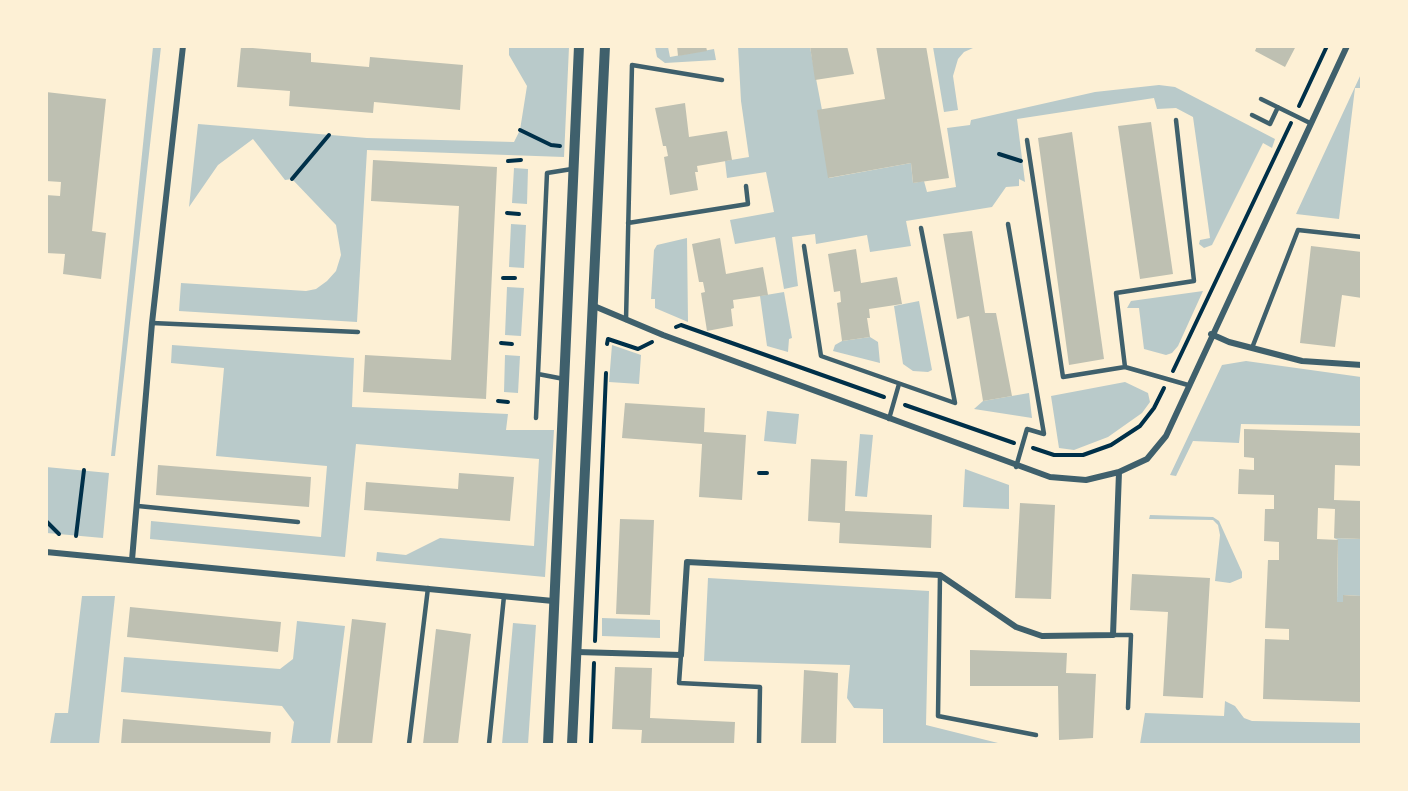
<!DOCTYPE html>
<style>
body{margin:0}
#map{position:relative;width:1408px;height:791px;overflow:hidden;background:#fdf0d5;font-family:"Archivo Narrow",sans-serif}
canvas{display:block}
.frame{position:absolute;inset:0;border:48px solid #fdf0d5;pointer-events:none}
</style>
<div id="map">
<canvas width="1408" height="791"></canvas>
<div class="frame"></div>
</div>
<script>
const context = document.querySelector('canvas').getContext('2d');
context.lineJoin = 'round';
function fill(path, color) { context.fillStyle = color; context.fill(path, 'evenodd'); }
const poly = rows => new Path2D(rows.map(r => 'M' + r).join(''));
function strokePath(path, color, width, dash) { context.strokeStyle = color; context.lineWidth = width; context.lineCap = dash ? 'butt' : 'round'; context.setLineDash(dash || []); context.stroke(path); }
fill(poly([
 [738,46,810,47,822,110,829,178,911,163,913,183,924,181,927,192,956,187,947,128,970,125,971,120,1095,92,1159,85,1175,87,1275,139,1272,148,1263,143,1212,245,1204,248,1199,244,1200,240,1210,238,1193,117,1176,108,1157,109,1154,98,1017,119,1025,182,1019,179,1019,186,1006,187,992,207,906,221,911,246,870,252,867,235,816,244,815,234,792,237,798,286,784,289,775,237,735,244,730,220,774,212,766,172,727,178,725,161,749,157,741,101],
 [153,47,161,47,115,456,111,456],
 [509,47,569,47,564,157,367,150,357,322,179,311,181,283,306,291,316,289,327,281,336,271,341,255,336,225,292,179,285,180,253,139,218,165,189,207,198,124,367,138,514,142,520,130,527,86,509,55],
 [655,47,668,47,670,57,714,49,716,60,665,63,657,57],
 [983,47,985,48,973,48,964,52,958,59,953,76,958,110,944,112,933,47],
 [1361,74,1361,88,1355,88,1339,219,1296,214],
 [514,168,528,169,527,204,512,203],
 [511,224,526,225,524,268,509,267],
 [687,238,688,322,655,308,655,299,651,299,654,250,657,245],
 [507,287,524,288,521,336,505,335],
 [1203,291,1178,346,1172,353,1166,355,1144,349,1139,308,1127,308,1131,301],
 [784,292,792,338,789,339,788,352,767,346,760,296],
 [919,301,932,370,928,372,913,371,903,364,894,306],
 [870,337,878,342,880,363,833,351,835,345,842,341],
 [172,345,354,358,352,407,508,414,506,430,554,430,545,577,376,561,377,552,406,555,440,538,534,546,539,459,356,444,345,557,150,539,151,521,321,537,327,466,216,456,224,368,171,363],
 [612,345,641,355,639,384,609,382],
 [505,355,520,356,518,393,504,392],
 [1246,361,1361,377,1361,426,1241,424,1239,443,1193,441,1176,476,1170,475,1222,365],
 [1125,382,1148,393,1150,402,1142,413,1108,437,1074,450,1059,448,1051,396],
 [1029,393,1032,418,974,409,983,401],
 [767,411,799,414,796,444,764,441],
 [860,434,873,435,867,497,855,496],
 [46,467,109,473,103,538,47,533],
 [965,469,1009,485,1009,509,963,507],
 [1150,515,1213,517,1219,521,1242,572,1242,578,1230,583,1215,581,1220,535,1218,525,1213,520,1149,519],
 [1334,538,1361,539,1361,596,1344,595,1343,602,1337,602,1338,540],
 [708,578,929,591,926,725,1002,744,883,744,883,709,854,708,847,698,850,665,704,661],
 [82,596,115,596,99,744,50,744,55,713,68,713],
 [602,618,660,620,660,638,602,636],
 [297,621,345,626,330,744,291,744,294,722,282,706,121,692,124,657,280,669,293,659],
 [513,623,536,625,528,744,502,744],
 [1225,701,1235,706,1244,718,1252,721,1361,723,1361,744,1140,744,1145,713,1224,716]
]), '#b9caca');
fill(poly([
 [677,46,706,46,707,51,678,56],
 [810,46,847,46,854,74,815,80],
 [876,46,926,46,949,178,913,183,911,163,828,178,817,110,885,99],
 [1257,46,1296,46,1285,67,1255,51],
 [241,47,311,53,311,62,369,67,370,57,463,65,460,110,374,102,373,113,289,106,290,91,237,87],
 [46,92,106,99,92,231,106,233,101,279,63,274,65,254,46,253,46,195,60,196,61,182,46,181],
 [685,103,689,137,727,131,732,160,697,166,698,172,695,172,698,190,670,195,664,157,668,156,666,146,663,146,655,108],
 [1151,122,1173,274,1140,279,1118,126],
 [1072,132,1104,359,1069,365,1038,138],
 [373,160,497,167,486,399,363,392,365,355,451,360,459,206,371,201],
 [972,231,985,313,996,313,1012,396,983,401,969,316,957,319,943,234],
 [720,238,726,274,763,267,768,295,733,300,734,308,731,309,733,326,707,331,701,293,705,292,703,282,699,282,692,244],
 [1311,246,1362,252,1362,298,1342,295,1335,347,1300,343],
 [856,249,861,283,897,277,902,304,869,309,870,318,867,318,870,337,842,341,837,303,841,302,840,291,834,292,828,254],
 [625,403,705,408,704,432,746,435,742,500,699,497,702,444,622,438],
 [1244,429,1362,433,1362,466,1335,465,1334,500,1362,501,1362,539,1334,538,1335,509,1318,508,1317,539,1338,540,1337,602,1343,602,1343,595,1362,596,1360,702,1263,699,1265,639,1289,640,1289,629,1265,628,1268,560,1279,560,1279,542,1264,541,1265,509,1274,509,1274,495,1238,494,1239,469,1254,470,1254,458,1244,457],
 [811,459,847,461,845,511,932,515,931,548,839,543,840,523,808,521],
 [158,465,311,477,309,507,156,495],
 [459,473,514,477,510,521,364,510,366,482,458,489],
 [1020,503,1055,505,1051,599,1015,598],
 [620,519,654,520,650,615,616,614],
 [1132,574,1210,578,1203,698,1163,696,1168,612,1130,610],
 [130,607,281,622,278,652,127,637],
 [352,619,386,623,372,744,337,744],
 [436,629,471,634,458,744,423,744],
 [970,650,1067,653,1066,673,1096,674,1093,738,1059,740,1058,686,970,686],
 [615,667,652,668,650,718,735,722,734,744,641,744,642,730,612,729],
 [804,670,838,673,836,744,801,744],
 [123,719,271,732,270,744,121,744]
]), '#bec0b2');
strokePath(poly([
 [1299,106,1327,46],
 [520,130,551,145,560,146],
 [999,154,1021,161],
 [508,161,521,160],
 [292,179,329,135],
 [507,213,519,214],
 [503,278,515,278],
 [676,327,681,325,884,397],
 [501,343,512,344],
 [607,344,608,339,638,349,652,342],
 [1173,371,1291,123],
 [498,401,508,402],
 [905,405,1014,443],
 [1033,448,1054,455,1083,455,1111,445,1140,426,1154,408,1164,388],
 [759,473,767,473],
 [46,521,59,534],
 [76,536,84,470],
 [595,641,606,373],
 [591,744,594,663]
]), '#003049', 4);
strokePath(poly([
 [1261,99,1310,123],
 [1252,115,1270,124,1278,107],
 [1176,120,1194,281,1116,293,1125,367,1188,385],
 [1027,140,1063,377,1125,367],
 [628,223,748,204,746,186],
 [1008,224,1044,434,1027,429,1016,467],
 [804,246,821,356,955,403,921,228],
 [626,320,632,65,722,80],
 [152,323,358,332],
 [1252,348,1298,230,1362,237],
 [564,379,538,374,547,173,572,169],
 [536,418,538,374],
 [889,419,899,384],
 [138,506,298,522],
 [940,575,938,716,1036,735],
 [1113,635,1131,635,1128,708],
 [681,655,679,683,760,687,759,744],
 [409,744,428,588],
 [489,744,504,596]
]), '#3f606c', 4.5);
strokePath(poly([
 [594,306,663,335,1050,477,1086,480,1119,472,1147,459,1166,436,1347,46],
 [1211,334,1229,342,1302,361,1362,365],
 [46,552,553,601],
 [132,560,152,323,183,46],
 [577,652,681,655,687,562,940,575,1016,627,1042,636,1113,635,1119,472]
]), '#3f606c', 6);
strokePath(poly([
 [548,744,579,46],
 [572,744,605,46]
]), '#3f606c', 10);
</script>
